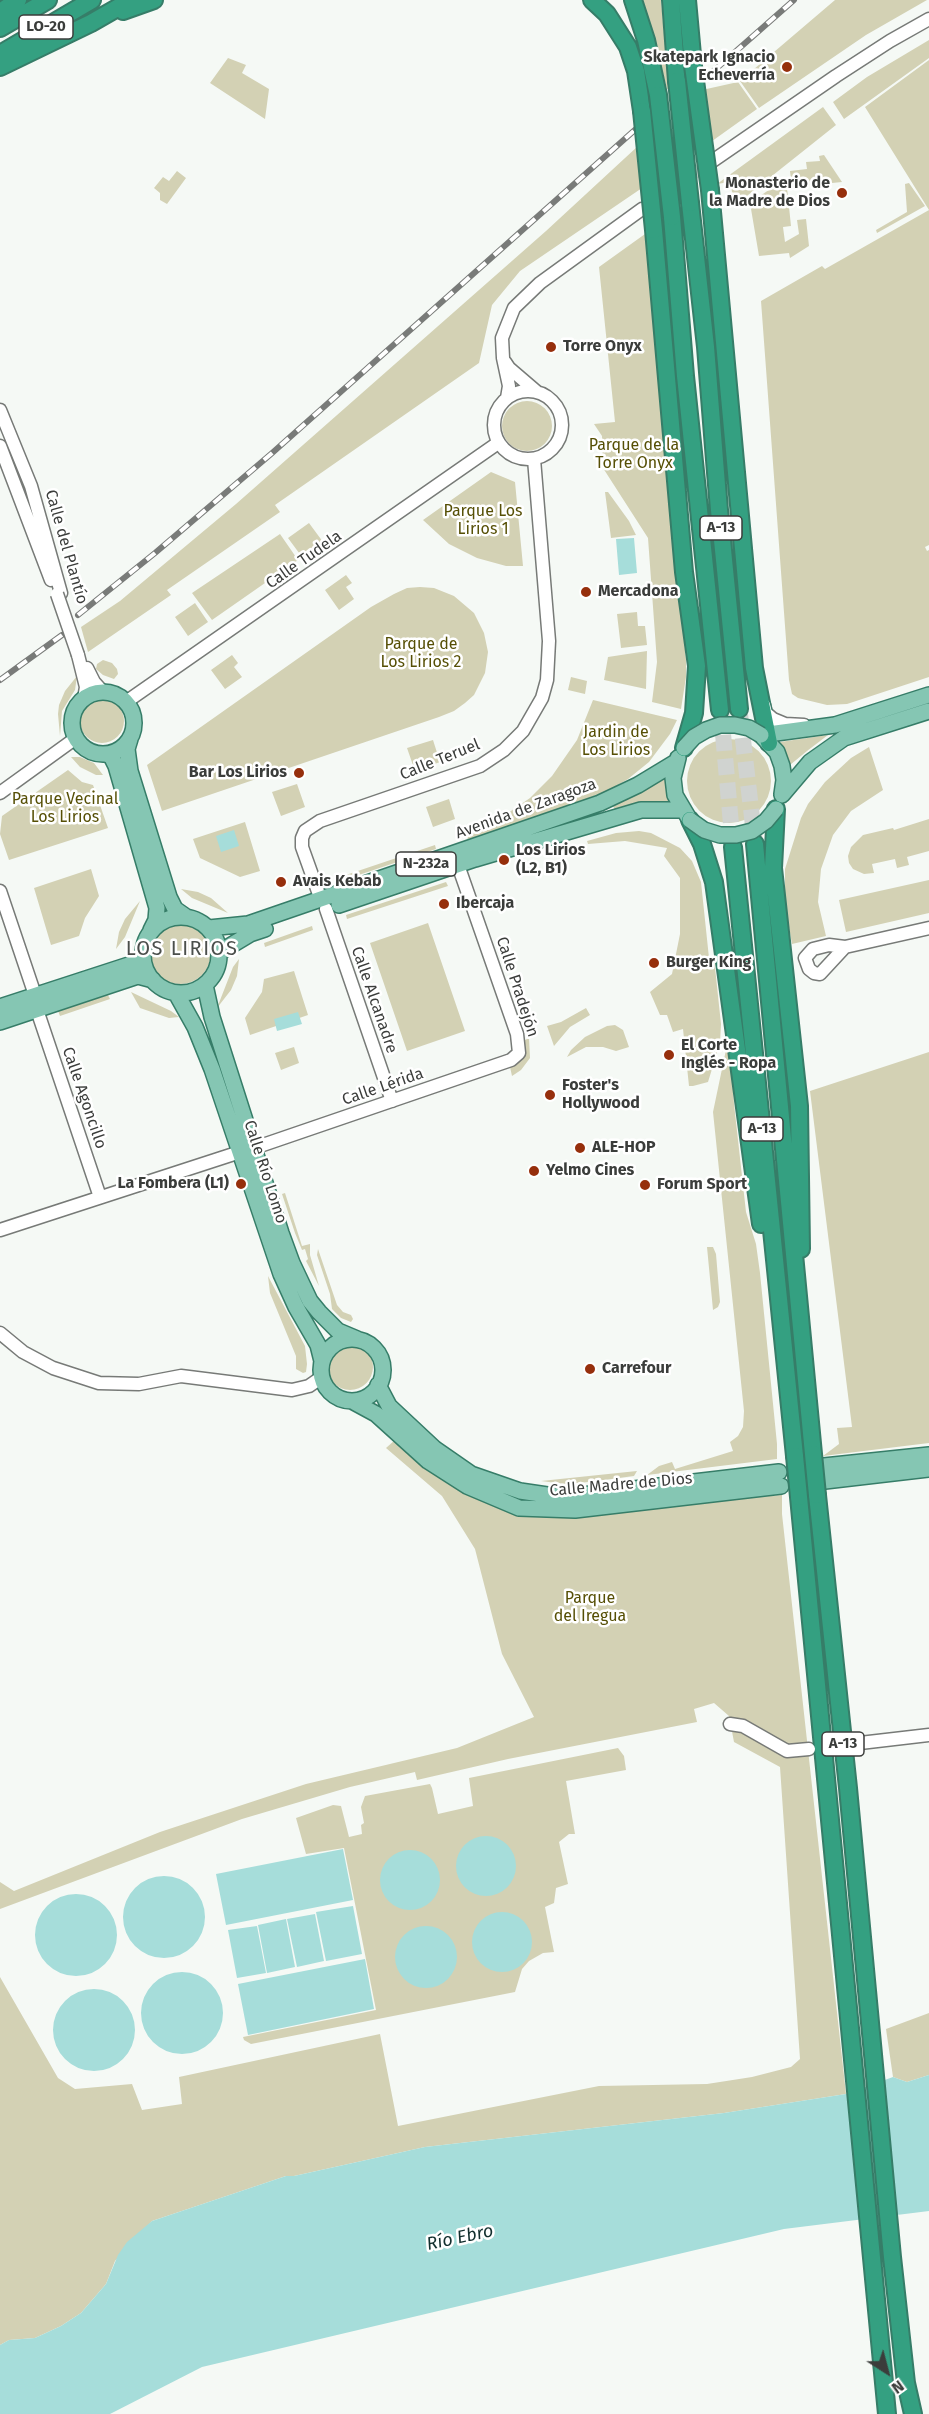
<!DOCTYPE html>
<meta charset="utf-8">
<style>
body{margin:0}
#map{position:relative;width:929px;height:2414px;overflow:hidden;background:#f5f9f5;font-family:"Fira Sans",sans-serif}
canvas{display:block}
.north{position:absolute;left:857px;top:2342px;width:60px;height:60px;-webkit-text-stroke:4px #fff;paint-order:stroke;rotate:144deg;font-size:16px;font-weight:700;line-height:24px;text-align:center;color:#3b3d3b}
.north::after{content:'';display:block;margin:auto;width:21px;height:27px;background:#3b3d3b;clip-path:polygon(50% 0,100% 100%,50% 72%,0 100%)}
</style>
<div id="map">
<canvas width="929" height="2414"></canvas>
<div class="north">N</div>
</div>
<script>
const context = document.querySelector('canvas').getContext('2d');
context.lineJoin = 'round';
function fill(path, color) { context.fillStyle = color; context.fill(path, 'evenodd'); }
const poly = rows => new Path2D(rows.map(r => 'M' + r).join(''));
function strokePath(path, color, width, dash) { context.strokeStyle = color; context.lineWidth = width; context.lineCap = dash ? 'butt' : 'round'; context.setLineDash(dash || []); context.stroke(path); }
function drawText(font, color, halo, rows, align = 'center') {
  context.font = font + ' "Fira Sans",sans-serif'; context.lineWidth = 5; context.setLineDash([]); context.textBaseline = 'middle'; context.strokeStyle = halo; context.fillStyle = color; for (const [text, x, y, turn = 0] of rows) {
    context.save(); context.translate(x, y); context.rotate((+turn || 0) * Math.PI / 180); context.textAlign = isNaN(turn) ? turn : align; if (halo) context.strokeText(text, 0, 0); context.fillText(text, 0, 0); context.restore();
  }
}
fill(poly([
 [642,0,661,0,669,89,667,89,653,34],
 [835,0,927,0,866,35,759,108,740,81],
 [929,40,929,58,844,119,833,102,867,77],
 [228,58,246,65,242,73,269,89,265,119,210,83],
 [929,60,929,545,925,547,927,551,929,550,929,677,847,704,827,705,798,698,792,694,789,680,761,301,822,266,825,269,929,210,865,107],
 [738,82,757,109,708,144,702,90],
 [823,107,836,125,743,199,732,192,731,185,735,181,717,184],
 [638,146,642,188,520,271,492,305,479,363,275,505,280,512,167,590,171,595,88,652,81,627,120,601,236,504,546,231],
 [824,155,842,182,792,187,790,171,807,169,806,162,820,161,819,156],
 [177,171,186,178,167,204,160,200,160,193,154,188,163,177,169,181],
 [786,178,791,226,783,227,785,242,799,234,797,220,806,219,809,246,790,258,789,253,759,256,750,203],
 [909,183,925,206,877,233,876,230,907,212,905,184],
 [645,234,686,660,686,677,681,709,652,702,657,662,648,538,603,468,602,436,594,424,615,422,599,267],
 '502 426a25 25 0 1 1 50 0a25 25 0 1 1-50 0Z',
 [491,472,515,482,523,566,506,566,477,558,449,544,423,520],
 [605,492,608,492,629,521,636,535,611,538],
 [309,523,323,542,302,557,288,538],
 [280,534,298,560,212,620,192,593],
 [346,575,352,583,346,587,354,599,339,610,325,590],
 [420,587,434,588,454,596,474,613,484,633,488,652,485,673,474,695,465,703,454,711,439,717,162,811,147,765,371,607,394,594,407,588],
 [195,603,208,622,188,636,175,617],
 [637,612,638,626,645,626,647,645,621,648,617,614],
 [647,651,646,689,604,680,608,657],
 [232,655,238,663,234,667,242,677,225,689,211,670],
 [103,660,112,663,117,669,118,674,114,679,103,675,96,669,97,664],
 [77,676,75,690,62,711,60,736,58,714,59,705,65,691],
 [571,677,587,681,585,694,568,690],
 '80 721a22 22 0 1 1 44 0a22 22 0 1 1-44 0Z',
 [593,700,677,720,670,734,649,762,628,779,609,790,579,802,468,840,465,831,508,813,530,798,552,776,577,740],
 [828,735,807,751,790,765,780,742],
 '687 781a42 42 0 1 1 84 0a42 42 0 1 1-84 0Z',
 [433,740,440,762,415,771,407,748],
 [869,747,883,790,851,811,833,835,821,869,818,902,826,936,792,944,785,905,785,869,801,818,808,804,825,782,851,758],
 [71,757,80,757,94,763,103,775,96,775,80,767],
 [68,770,82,782,93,785,108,828,9,860,0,834,2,816],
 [666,777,670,803,615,810,613,806],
 [297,784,305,807,281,816,272,792],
 [449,799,455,819,433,827,426,807],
 [929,819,929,851,907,857,909,865,897,868,895,859,872,864,874,873,864,874,853,869,849,863,848,856,851,847,863,835,893,828,894,830],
 [245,822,260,871,240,877,200,858,193,839],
 [639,831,651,833,680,848,692,861,701,882,709,958,714,958,721,1024,720,1043,708,1082,693,1086,689,1086,683,1029,673,1032,667,1015,660,1015,650,992,672,974,680,934,680,878,664,856,667,848,625,841,588,844,587,841,616,833],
 [435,845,436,849,335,883,334,879],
 [91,869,99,896,85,918,79,936,51,945,34,888],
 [929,880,929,913,846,932,839,900],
 [446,882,448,886,347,919,346,915],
 [181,889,198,892,211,898,228,913,192,898],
 [140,901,125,937,116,949,119,932,125,919],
 '149 953a31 31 0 1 1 62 0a31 31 0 1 1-62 0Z',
 [428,923,465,1031,407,1051,370,943],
 [312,926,313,930,265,947,264,943],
 [239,959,237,976,231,990,217,1008,233,967],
 [294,971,308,1015,250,1035,245,1018,262,992,264,979],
 [131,992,171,1011,179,1017,169,1018,140,1008],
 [108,995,110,999,60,1016,58,1011],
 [586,1008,590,1015,570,1027,554,1046,547,1026,561,1022],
 [615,1025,623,1030,629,1047,616,1051,603,1047,586,1047,567,1057,571,1050,585,1037,607,1026],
 [529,1038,530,1058,521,1070,512,1076,510,1067,523,1055,525,1040],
 [727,1045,729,1046,731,1056,734,1104,746,1212,756,1244,760,1273,777,1444,777,1459,647,1475,659,1466,672,1462,675,1469,733,1451,730,1442,738,1436,743,1427,744,1411,713,1112],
 [294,1047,299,1063,281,1070,275,1053],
 [929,1052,929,1443,823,1456,839,1444,837,1428,852,1427,810,1091],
 [285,1193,302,1246,310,1244,310,1255,319,1286,306,1261,308,1259,305,1249,302,1250,295,1233,282,1194],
 [707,1247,713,1247,716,1254,720,1302,718,1307,713,1310],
 [318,1249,337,1305,343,1312,351,1315,353,1319,351,1322,341,1318,332,1309,330,1294,317,1255],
 [268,1276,305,1346,307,1364,306,1372,303,1373,296,1369,296,1356,270,1293],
 '327 1367a23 23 0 1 1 46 0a23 23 0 1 1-46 0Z',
 [395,1440,526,1514,782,1495,782,1514,846,2094,724,2113,425,2147,294,2176,286,2176,152,2221,115,2261,106,2284,81,2313,61,2326,35,2338,9,2340,0,2345,0,1977,58,2078,75,2089,132,2084,142,2110,182,2104,179,2077,380,2034,398,2126,599,2086,707,2084,752,2077,791,2067,800,2059,780,1767,734,1742,729,1716,714,1703,694,1709,697,1722,508,1759,417,1780,415,1772,350,1787,242,1819,0,1909,0,1882,14,1891,160,1832,306,1784,457,1748,534,1717,502,1654,475,1549,442,1496,386,1448],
 [637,1471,634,1476,589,1482,564,1484,541,1481],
 [618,1748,624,1756,626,1770,566,1781,575,1834,569,1834,559,1842,568,1884,556,1888,554,1903,545,1907,554,1952,543,1953,529,1961,522,1969,515,1992,251,2044,244,2040,243,2037,376,2010,344,1848,306,1854,296,1818,333,1805,341,1806,349,1837,362,1834,361,1825,364,1823,361,1807,365,1796,430,1784,432,1788,438,1814,473,1806,469,1778],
 [929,2013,929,2075,907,2082,893,2077,886,2029]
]), '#d3d1b4');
fill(poly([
 [634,538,637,573,619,575,616,539],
 [234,830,239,846,221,852,216,836],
 [298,1012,302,1024,277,1031,274,1019],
 '456 1866a30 30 0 1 1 60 0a30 30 0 1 1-60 0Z',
 [343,1849,353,1900,226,1925,216,1874],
 '380 1880a30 30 0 1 1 60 0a30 30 0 1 1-60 0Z',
 '123 1917a41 41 0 1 1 82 0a41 41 0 1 1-82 0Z',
 '35 1935a41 41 0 1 1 82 0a41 41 0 1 1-82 0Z',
 [353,1906,362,1954,326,1961,316,1912],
 '472 1942a30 30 0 1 1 60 0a30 30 0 1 1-60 0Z',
 [315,1914,324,1961,297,1967,287,1919],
 [286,1919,295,1967,267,1973,258,1925],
 [257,1926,266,1973,237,1978,228,1930],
 '395 1957a31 31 0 1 1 62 0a31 31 0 1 1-62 0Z',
 [365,1959,374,2009,248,2035,238,1984],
 '141 2013a41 41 0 1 1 82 0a41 41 0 1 1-82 0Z',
 '53 2030a41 41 0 1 1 82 0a41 41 0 1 1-82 0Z',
 [929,2075,929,2211,784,2229,202,2367,110,2414,0,2414,0,2345,9,2340,35,2338,61,2326,81,2313,106,2284,118,2255,127,2242,152,2221,286,2176,294,2176,425,2147,724,2113,846,2094,893,2077,907,2082]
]), '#a6ddda');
strokePath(poly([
 [646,206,711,162]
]), '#d0d3d0', 12, [12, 6]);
strokePath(poly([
 [721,711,733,847],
 [740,714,755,843]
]), '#d0d3d0', 16, [16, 8]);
const minor = poly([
 [711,162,836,76,890,41,929,19],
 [505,362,509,368,537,392],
 '494 425a34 34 0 1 1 68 0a34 34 0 1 1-68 0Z',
 [507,398,509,386,503,358,502,338,514,308,540,283,642,209],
 [0,410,31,486,61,593],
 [0,446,51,580],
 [78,655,86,687,84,699],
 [87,668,94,682,103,692],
 [126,702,498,443],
 [764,705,766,713,773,719,785,724,804,725],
 [0,793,76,738],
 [0,891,35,995],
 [321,900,302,847,302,838,305,831,320,821,480,766,504,750,523,731,542,698,547,680,549,641,534,459],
 [326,909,392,1101],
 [845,947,820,974,814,973,809,969,805,958,813,949,829,945,845,947,929,928],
 [37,1010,100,1197],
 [254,1148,511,1060,519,1053,517,1034,458,865],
 [0,1230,240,1152],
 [0,1333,23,1352,53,1368,99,1383,139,1384,181,1376,292,1390,309,1386,322,1377],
 [730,1724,743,1726,787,1751,809,1749],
 [860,1743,929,1735]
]);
const major = poly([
 '72 723a31 31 0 1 1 62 0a31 31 0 1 1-62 0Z',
 [761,735,835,725,929,695],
 [761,735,777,752,782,766,784,780,782,794],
 [130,739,127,749,130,771,169,897,175,909,185,916],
 [105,754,111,756,116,766,157,908,156,920,151,930],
 [678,758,673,778,675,795,688,817],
 [782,795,810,762,844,738,929,711],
 [339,905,475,859,641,810,682,810],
 '143 955a38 38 0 1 1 76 0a38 38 0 1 1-76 0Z',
 [209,928,248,924,600,803,638,785,676,762],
 [220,952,250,934,265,929],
 [205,985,212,1017,281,1233,292,1263,310,1301,319,1312,338,1331,357,1339],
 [176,993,195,1027,212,1069,281,1274,296,1307,318,1345,322,1361],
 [0,1007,135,963,143,955],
 [0,1022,138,976,153,980],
 '321 1370a31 31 0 1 1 62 0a31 31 0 1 1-62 0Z',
 [378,1385,389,1406,435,1449,471,1474,520,1491,554,1496,574,1496,779,1472],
 [352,1401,376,1414,428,1461,467,1486,519,1508,575,1510,781,1486],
 [824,1466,929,1455],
 [825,1481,929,1469]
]);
const highway = poly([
 [592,0,607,14,628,47,636,71,642,111],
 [633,0,646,40,658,95],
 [671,0,677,81],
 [687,0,693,66],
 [123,11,154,0],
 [0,12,18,0],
 [0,28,48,0],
 [0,54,92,0],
 [0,67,91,23,131,0],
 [710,190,754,668,769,743],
 [690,203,706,347,719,510,739,709],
 [672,217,685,376,720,710],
 [654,230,684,572,697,666,694,713,684,748],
 [776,809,773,868,799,1106,801,1249],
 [690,820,702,844,714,882,761,1224],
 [755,844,813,1454],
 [733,847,795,1456],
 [817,1495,848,1788,892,2257,906,2383,913,2414],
 [799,1497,887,2414]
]);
strokePath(minor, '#777a77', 15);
strokePath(major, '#367d68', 18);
strokePath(highway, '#367d68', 20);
strokePath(minor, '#fff', 12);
strokePath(major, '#85c6b3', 15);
strokePath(highway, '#34a081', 16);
const rail = poly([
 [701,82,794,0],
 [78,615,155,553,271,454,637,128],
 [0,680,62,635]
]);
strokePath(rail, '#797b79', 6);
strokePath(rail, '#fff', 4, [11]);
const minorBridge = poly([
 [57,594,78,655]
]);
const majorBridge = poly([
 [684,748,694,737,706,730,720,725,735,725,749,728,761,735],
 [690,820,704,830,720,835,736,835,752,831,766,821,776,809]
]);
const highwayBridge = poly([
 [693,66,710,190],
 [677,81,690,203],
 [658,95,672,217],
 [642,111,654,230],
 [813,1454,817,1495],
 [795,1456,799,1497]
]);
strokePath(minorBridge, '#777a77', 15, []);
strokePath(majorBridge, '#367d68', 18, []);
strokePath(highwayBridge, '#367d68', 20, []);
strokePath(minorBridge, '#fff', 12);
strokePath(majorBridge, '#85c6b3', 15);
strokePath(highwayBridge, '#34a081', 16);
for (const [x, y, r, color] of [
 [787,67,6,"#962f0c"],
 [842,193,6,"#962f0c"],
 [551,347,6,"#962f0c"],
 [586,592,6,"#962f0c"],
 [299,773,6,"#962f0c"],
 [504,860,6,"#962f0c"],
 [281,882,6,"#962f0c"],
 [444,904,6,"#962f0c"],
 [654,963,6,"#962f0c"],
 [669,1055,6,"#962f0c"],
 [550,1095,6,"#962f0c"],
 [580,1148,6,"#962f0c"],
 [534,1171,6,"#962f0c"],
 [241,1184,6,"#962f0c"],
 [645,1185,6,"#962f0c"],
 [590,1369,6,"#962f0c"]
]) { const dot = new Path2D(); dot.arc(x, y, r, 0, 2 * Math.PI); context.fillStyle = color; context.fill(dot); strokePath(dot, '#fff', 2); }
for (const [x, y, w] of [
 [46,27,54],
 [721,528,42],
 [426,864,60],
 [762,1129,42],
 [843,1744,42]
]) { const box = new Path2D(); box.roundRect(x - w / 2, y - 12, w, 24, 4.5); context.fillStyle = '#fff'; context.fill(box); strokePath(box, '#3b3d3b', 1.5); }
drawText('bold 15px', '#3b3d3b', null, [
 ["LO-20",46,27],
 ["A-13",721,528],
 ["N-232a",426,864],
 ["A-13",762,1129],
 ["A-13",843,1744]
]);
drawText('bold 16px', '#3b3d3b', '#fff', [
 ["Skatepark Ignacio",775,58,"right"],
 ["Echeverría",775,76,"right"],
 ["Monasterio de",830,184,"right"],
 ["la Madre de Dios",830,202,"right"],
 ["Torre Onyx",563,347],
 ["Mercadona",598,592],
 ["Bar Los Lirios",287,773,"right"],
 ["Los Lirios",516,851],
 ["(L2, B1)",516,869],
 ["Avais Kebab",293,882],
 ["Ibercaja",456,904],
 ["Burger King",666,963],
 ["El Corte",681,1046],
 ["Inglés - Ropa",681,1064],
 ["Foster's",562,1086],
 ["Hollywood",562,1104],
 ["ALE-HOP",592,1148],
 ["Yelmo Cines",546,1171],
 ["La Fombera (L1)",229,1184,"right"],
 ["Forum Sport",657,1185],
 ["Carrefour",602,1369]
], 'left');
drawText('16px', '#564f05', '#fff', [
 ["Parque de la",634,446],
 ["Torre Onyx",634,464],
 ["Parque Los",483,512],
 ["Lirios 1",483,530],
 ["Parque de",421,645],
 ["Los Lirios 2",421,663],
 ["Jardin de",616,733],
 ["Los Lirios",616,751],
 ["Parque Vecinal",65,800],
 ["Los Lirios",65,818],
 ["Parque",590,1599],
 ["del Iregua",590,1617]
]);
drawText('16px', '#3b3d3b', '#fff', [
 ["Calle del Plantío",66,547,74],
 ["Calle Tudela",304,560,-35],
 ["Calle Teruel",440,760,-22],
 ["Avenida de Zaragoza",526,809,-20],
 ["Calle Pradejón",517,987,72],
 ["Calle Alcanadre",374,1000,71],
 ["Calle Lérida",383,1087,-19],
 ["Calle Agoncillo",84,1098,71],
 ["Calle Río Lomo",265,1172,72],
 ["Calle Madre de Dios",621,1485,-5]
]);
drawText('italic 18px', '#13302f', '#fff', [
 ["Río Ebro",460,2238,-12]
]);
context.letterSpacing = '1.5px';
drawText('20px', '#4b4f4c', '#fff', [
 ["LOS LIRIOS",182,949]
]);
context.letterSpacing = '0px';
</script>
